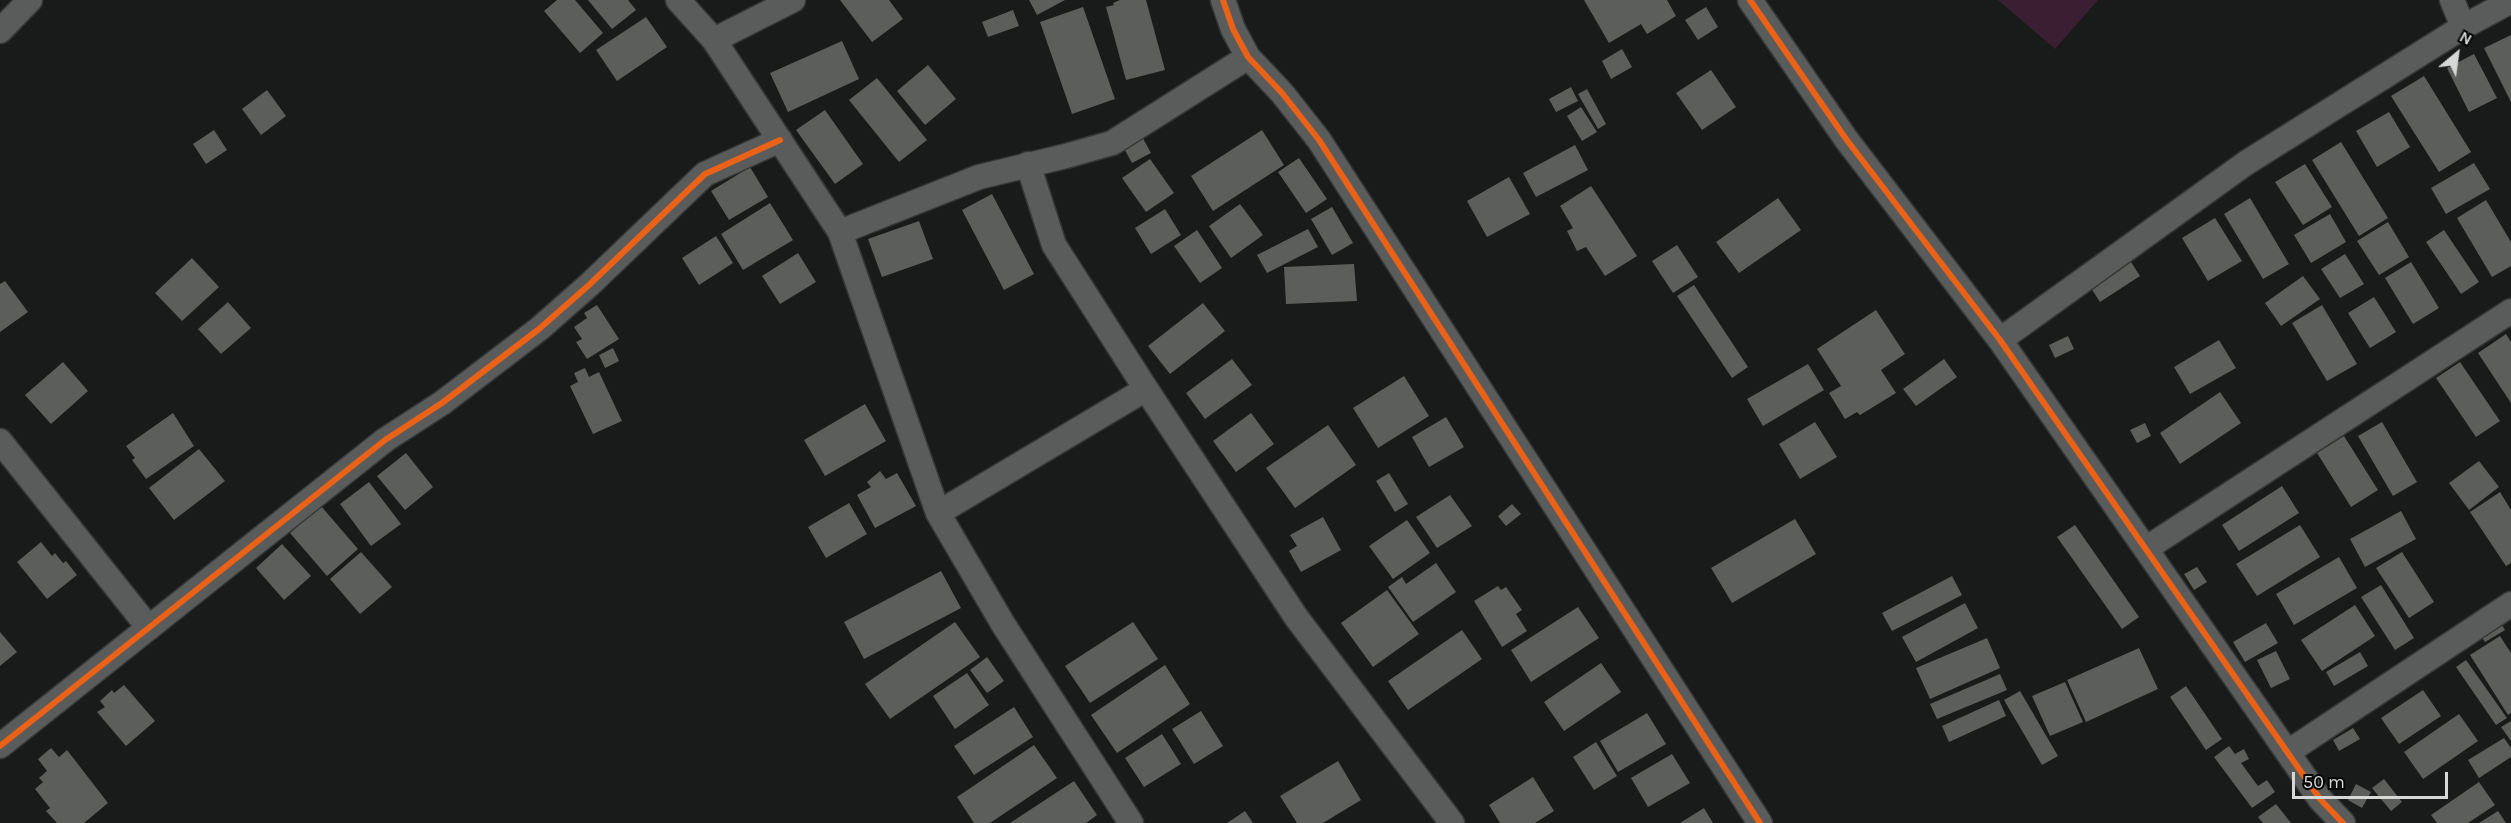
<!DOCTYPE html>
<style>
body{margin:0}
#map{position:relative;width:2511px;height:823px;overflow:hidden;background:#191b1a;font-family:Karla,sans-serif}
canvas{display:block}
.north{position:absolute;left:2427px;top:24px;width:60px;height:60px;-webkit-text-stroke:4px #050605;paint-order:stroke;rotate:29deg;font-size:16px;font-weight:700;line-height:24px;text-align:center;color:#d5d8d6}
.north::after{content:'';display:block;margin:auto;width:21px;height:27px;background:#d5d8d6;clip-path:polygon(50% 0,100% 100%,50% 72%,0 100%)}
.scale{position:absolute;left:2292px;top:772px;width:156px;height:27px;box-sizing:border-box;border:3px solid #d5d8d6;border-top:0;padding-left:8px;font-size:18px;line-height:21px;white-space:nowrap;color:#d5d8d6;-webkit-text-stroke:4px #050605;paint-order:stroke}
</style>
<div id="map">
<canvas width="2511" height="823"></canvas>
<div class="north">N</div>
<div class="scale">50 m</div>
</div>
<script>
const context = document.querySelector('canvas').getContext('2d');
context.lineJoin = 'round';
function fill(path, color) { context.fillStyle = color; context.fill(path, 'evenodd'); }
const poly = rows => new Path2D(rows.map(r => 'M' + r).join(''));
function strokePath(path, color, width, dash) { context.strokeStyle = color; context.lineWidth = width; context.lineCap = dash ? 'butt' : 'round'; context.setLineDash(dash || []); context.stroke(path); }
fill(poly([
 [1998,0,2098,0,2055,49]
]), '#3a1e31');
fill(poly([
 [557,0,575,0,603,33,580,53,544,11],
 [588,0,628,0,636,10,612,29],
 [840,0,889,0,903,19,872,42],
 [1029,0,1065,0,1037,15],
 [1120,0,1146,0,1165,70,1126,80,1106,7,1114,5,1113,3],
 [1584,0,1667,0,1676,16,1647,34,1641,24,1609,43],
 [1083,7,1115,99,1072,114,1040,22],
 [1706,7,1718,27,1698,40,1685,20],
 [1013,10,1019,26,988,37,982,22],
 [646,17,667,47,617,81,596,50],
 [2511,35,2511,102,2484,48],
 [842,41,859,79,788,112,770,73],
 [1622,49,1632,67,1611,79,1602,61],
 [2474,54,2497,98,2469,112,2447,68],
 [928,65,956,99,925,125,897,91],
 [1711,70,1736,107,1702,130,1676,93],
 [2424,76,2471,152,2439,172,2391,96],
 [877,78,927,140,899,162,849,100],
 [1571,87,1578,101,1556,112,1549,99],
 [1587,89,1606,124,1598,129,1578,94],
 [267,90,286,116,261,135,242,109],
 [1581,107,1597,132,1582,141,1567,116],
 [825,110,863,164,835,184,796,130],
 [2389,112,2410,147,2377,167,2356,131],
 [214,130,227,150,206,164,193,144],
 [1262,130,1284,165,1213,211,1191,176],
 [1140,133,1151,153,1132,163,1121,143],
 [2341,142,2388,218,2359,236,2312,160],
 [1575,145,1588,170,1536,197,1523,173],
 [1299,158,1327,199,1306,213,1278,172],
 [1150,159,1174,193,1146,212,1122,178],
 [2474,163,2490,189,2446,214,2431,188],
 [2305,164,2332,207,2303,225,2275,182],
 [750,167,768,197,729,220,711,191],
 [1509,177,1530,214,1487,237,1467,201],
 [1591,186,1637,256,1605,276,1586,247,1577,251,1567,231,1573,228,1560,206],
 [992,194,1034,274,1004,290,962,210],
 [1778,198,1801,230,1739,273,1716,242],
 [2250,198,2289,264,2263,279,2224,214],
 [2486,200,2511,242,2511,266,2492,277,2457,218],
 [770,203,793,240,743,270,721,234],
 [1240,204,1263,235,1231,258,1209,226],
 [1332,207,1353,243,1332,255,1311,219],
 [1165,209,1181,235,1151,254,1135,228],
 [2330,214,2346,242,2311,263,2294,235],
 [2215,218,2242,261,2208,281,2182,238],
 [919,221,933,259,882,277,868,239],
 [2388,222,2409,257,2379,275,2357,241],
 [1308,229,1318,247,1267,273,1257,255],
 [1197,230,1222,268,1200,283,1174,246],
 [2444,230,2479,282,2461,294,2426,242],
 [716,236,733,263,699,285,682,258],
 [1677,245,1698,277,1673,293,1652,261],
 [798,253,816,282,780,304,762,276],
 [2345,254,2364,284,2340,298,2321,269],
 [192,258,219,287,182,321,155,293],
 [2129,259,2140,276,2100,302,2089,285],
 [2411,262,2439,308,2413,324,2385,278],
 [1354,264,1357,301,1286,304,1284,267],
 [2303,276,2320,299,2281,326,2265,303],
 [5,281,28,312,0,332,0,284],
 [1694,285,1748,367,1732,378,1677,296],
 [2374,297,2396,332,2370,348,2348,313],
 [228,302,251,328,221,354,198,329],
 [1203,303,1225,331,1170,374,1148,346],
 [597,305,619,339,587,359,576,342,582,339,574,327,587,318,584,313],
 [2322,305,2357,364,2327,381,2292,323],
 [1876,310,1905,354,1881,370,1896,393,1860,415,1857,412,1845,419,1829,393,1841,386,1817,349],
 [2506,334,2511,342,2511,403,2478,353],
 [2068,336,2074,349,2055,358,2049,345],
 [2219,340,2236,368,2190,394,2174,367],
 [613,348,619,361,605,368,599,355],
 [1232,359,1252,385,1205,419,1186,393],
 [1944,359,1957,377,1916,406,1903,389],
 [63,362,88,391,51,424,25,395],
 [2460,362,2500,421,2476,437,2436,378],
 [1808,364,1824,390,1763,426,1747,399],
 [585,368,589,377,599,372,622,421,593,434,570,386,578,382,574,373],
 [1404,376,1429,416,1378,448,1353,408],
 [2220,392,2241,423,2180,464,2160,433],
 [865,404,886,441,825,476,804,440],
 [173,413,194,446,146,479,132,460,135,458,126,446],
 [1251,413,1274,444,1236,472,1213,441],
 [1446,417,1464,447,1429,467,1412,437],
 [1815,422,1837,457,1800,479,1779,444],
 [2382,422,2417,482,2393,496,2358,436],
 [2145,423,2151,436,2137,443,2130,430],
 [1328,425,1356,465,1295,508,1266,468],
 [2344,436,2378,490,2351,507,2317,453],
 [199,449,225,481,174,520,149,488],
 [406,453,433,487,405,510,377,476],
 [2479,461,2499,487,2469,510,2449,483],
 [880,471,886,479,897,473,916,506,875,528,857,495,871,487,867,482],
 [1389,473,1408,504,1395,512,1376,481],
 [369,482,401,524,371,546,340,504],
 [2282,486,2299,513,2239,551,2222,525],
 [2500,492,2511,510,2511,563,2506,566,2470,512],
 [1450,495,1472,526,1437,548,1416,517],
 [849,503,867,534,826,558,808,527],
 [1512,504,1521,514,1506,526,1498,516],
 [321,506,358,549,327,576,290,533],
 [2401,511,2416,539,2365,567,2350,539],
 [1323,517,1341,550,1301,572,1289,551,1297,546,1290,535],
 [1795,519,1816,554,1732,603,1711,568],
 [1407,520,1430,553,1393,579,1369,546],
 [2075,525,2139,617,2122,629,2057,537],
 [2300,525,2320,557,2257,596,2236,564],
 [41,542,52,556,55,553,63,563,66,561,77,575,47,599,17,562],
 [282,544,311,576,284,600,256,568],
 [361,552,392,587,360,614,330,579],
 [2402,552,2434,602,2409,618,2376,568],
 [2339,557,2357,588,2294,625,2276,594],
 [1436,563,1456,592,1413,622,1388,587,1402,577,1406,584],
 [2197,567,2207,582,2194,590,2184,574],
 [941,571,961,608,864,659,844,622],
 [1952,576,1962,595,1892,631,1882,613],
 [2381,585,2414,638,2395,650,2361,597],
 [1498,586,1501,590,1506,587,1522,610,1516,614,1527,631,1502,647,1474,601],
 [1387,590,1419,634,1373,667,1341,623],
 [1965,603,1978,628,1916,662,1902,637],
 [2355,605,2375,636,2322,671,2301,640],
 [1578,607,1599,638,1531,682,1511,650],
 [2496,616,2505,630,2485,642,2476,629],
 [955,622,980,657,890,719,865,684],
 [1133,622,1158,659,1090,703,1065,666],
 [2266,623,2278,643,2245,662,2233,642],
 [1462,630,1482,659,1408,710,1388,681],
 [0,632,17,652,0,666],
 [2500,636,2511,653,2511,713,2508,715,2470,655],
 [1987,638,2000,668,1930,699,1916,668],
 [2139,648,2158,689,2086,722,2067,680],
 [2276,651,2290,679,2271,688,2257,660],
 [2360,652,2368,666,2334,686,2326,672],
 [987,657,1004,681,987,693,970,670],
 [2466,660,2507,718,2496,725,2456,667],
 [1601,663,1621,692,1564,731,1544,702],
 [1165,665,1190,704,1117,753,1091,715],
 [967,673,989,705,955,729,933,696],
 [2000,674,2007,690,1937,719,1930,704],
 [2065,682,2083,722,2050,736,2032,696],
 [124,685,155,721,126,746,97,712,105,707,100,701,112,690,114,693],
 [2186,686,2222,739,2206,750,2170,697],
 [2423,690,2441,716,2399,744,2381,718],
 [2020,691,2058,756,2042,765,2004,700],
 [1999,700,2006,716,1949,742,1942,726],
 [1014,707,1033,737,974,775,954,746],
 [1201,711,1223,746,1194,764,1172,729],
 [1647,713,1666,744,1618,772,1600,741],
 [2459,714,2478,741,2423,779,2404,752],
 [2511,721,2511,741,2501,727],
 [2353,728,2360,739,2339,751,2333,740],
 [1162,734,1181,764,1144,787,1125,758],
 [2504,738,2511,748,2511,757,2479,778,2468,760],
 [1596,742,1617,776,1594,790,1573,757],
 [1034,745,1057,778,990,823,974,823,957,797],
 [2229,746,2235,754,2244,749,2249,759,2241,763,2258,786,2267,780,2275,792,2252,808,2214,757],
 [51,748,59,757,67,750,108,803,84,823,57,823,46,811,50,808,35,789,43,782,39,778,47,771,38,759],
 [1672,754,1690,783,1648,807,1631,778],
 [1338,761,1361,800,1323,823,1297,823,1280,796],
 [1533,777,1554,811,1535,823,1500,823,1489,805],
 [2384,779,2402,802,2391,811,2372,788],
 [1074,781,1097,815,1086,823,1010,823],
 [2479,782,2495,805,2468,823,2437,823,2431,815],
 [2356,784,2371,792,2362,808,2348,800],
 [2276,804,2291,823,2263,823,2258,817],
 [1704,808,1713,823,1680,823],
 [1245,811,1253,823,1227,823],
 [2498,811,2506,823,2479,823]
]), '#5c5e5c');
const minor = poly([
 [678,0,714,40,840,232,938,513,1003,624,1131,823],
 [1223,0,1233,29,1248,57,1282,93,1319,140,1760,823],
 [1750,0,1846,139,2000,340,2320,799,2343,823],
 [2452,0,2463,27],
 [0,31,30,0],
 [714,40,793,0],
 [1028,164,1054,245,1146,389,1296,617,1452,823],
 [840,232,979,177,1066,156,1112,143,1248,57],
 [2000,340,2246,163,2463,27,2511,1],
 [0,441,149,628],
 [938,513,1146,389],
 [2147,548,2511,311],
 [0,746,385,440,442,403,539,329,589,285,705,174,780,140],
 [2288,752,2511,604]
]);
strokePath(minor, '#363736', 27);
strokePath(minor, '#5a5c5b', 24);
strokePath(poly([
 [1223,0,1233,29,1248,57,1282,93,1319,140,1760,823],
 [1750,0,1846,139,2000,340,2320,799,2343,823],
 [0,746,385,440,442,403,539,329,589,285,705,174,780,140]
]), '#ea6118', 6);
</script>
